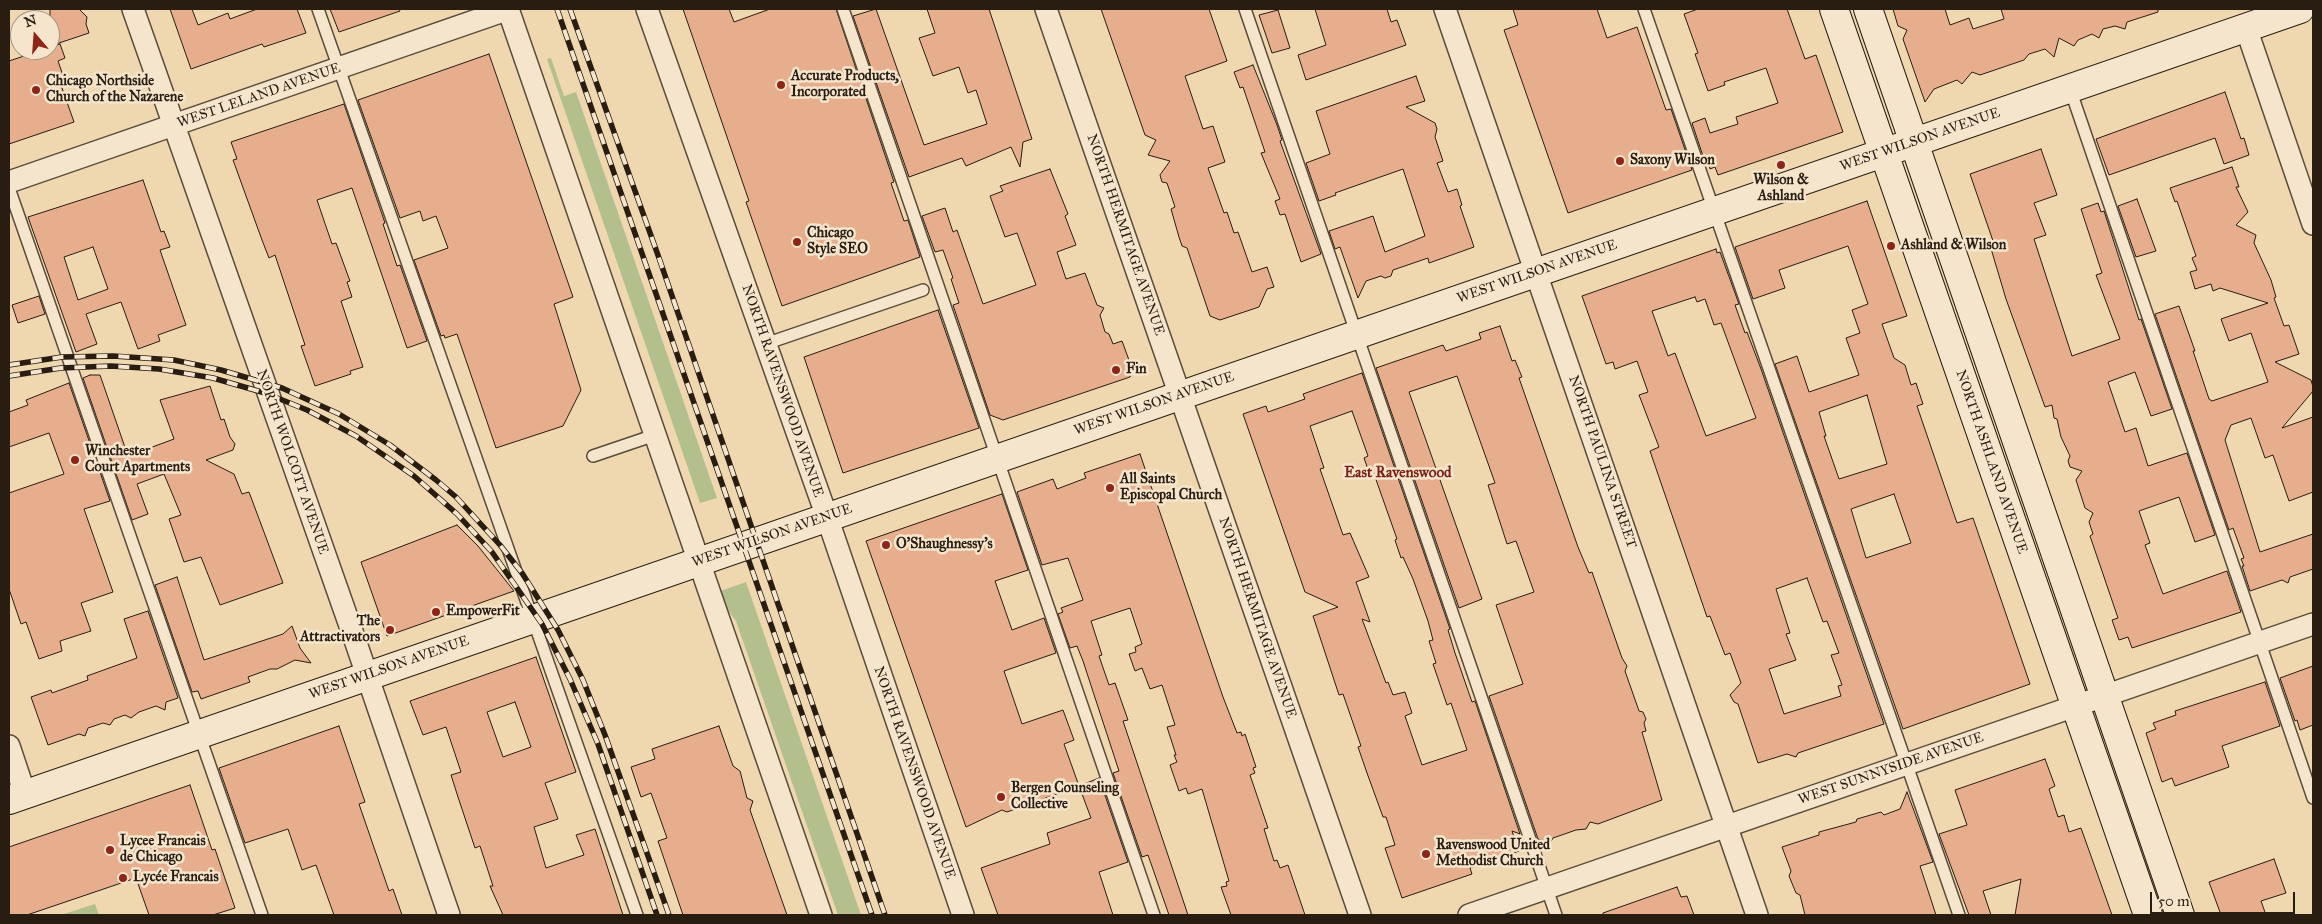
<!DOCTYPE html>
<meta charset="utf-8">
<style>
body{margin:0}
#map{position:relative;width:2322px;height:924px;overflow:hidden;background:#efd7b0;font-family:"IM FELL Great Primer",serif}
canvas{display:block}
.frame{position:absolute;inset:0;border:10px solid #291d12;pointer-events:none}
.north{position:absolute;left:10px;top:10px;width:50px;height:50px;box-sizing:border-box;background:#f5e5cc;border:1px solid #a39582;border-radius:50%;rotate:342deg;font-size:14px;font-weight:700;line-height:20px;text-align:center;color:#291d12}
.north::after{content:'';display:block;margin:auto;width:18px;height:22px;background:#8f2418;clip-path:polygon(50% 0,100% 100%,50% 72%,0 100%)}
.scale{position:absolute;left:2150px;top:892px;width:145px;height:22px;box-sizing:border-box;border:2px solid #291d12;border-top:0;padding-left:6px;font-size:15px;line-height:18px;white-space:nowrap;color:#291d12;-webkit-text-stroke:4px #f5e5cc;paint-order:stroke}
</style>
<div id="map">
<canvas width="2322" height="924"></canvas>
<div class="frame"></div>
<div class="north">N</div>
<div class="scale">50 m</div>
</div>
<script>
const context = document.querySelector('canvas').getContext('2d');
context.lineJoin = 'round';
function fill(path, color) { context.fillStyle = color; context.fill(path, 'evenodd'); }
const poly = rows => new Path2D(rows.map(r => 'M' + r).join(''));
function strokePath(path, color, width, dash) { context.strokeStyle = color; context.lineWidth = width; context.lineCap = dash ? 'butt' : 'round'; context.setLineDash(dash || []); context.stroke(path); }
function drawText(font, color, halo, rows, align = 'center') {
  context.font = font + ' "IM FELL Great Primer",serif'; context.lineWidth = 5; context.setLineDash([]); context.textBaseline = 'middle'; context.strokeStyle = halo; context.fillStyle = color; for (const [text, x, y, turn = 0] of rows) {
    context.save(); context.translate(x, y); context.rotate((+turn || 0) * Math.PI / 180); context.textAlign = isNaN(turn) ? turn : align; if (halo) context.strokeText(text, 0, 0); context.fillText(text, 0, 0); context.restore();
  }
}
fill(poly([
 [551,58,564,96,576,92,717,498,700,503,547,59],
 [746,582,861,915,838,915,736,621,715,593],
 [95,904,99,915,61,915]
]), '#b4bf8e');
const building = poly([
 [50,9,79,9,87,17,86,24,89,33,50,46,50,9],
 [170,9,192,9,198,25,228,13,230,19,257,9,297,9,306,33,264,47,262,44,191,69,170,9],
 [330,9,399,9,400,11,339,32,330,9],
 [683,9,729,9,734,22,770,9,836,9,894,182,891,183,904,221,908,220,920,257,782,306,746,202,749,201,683,9],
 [876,9,924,145,987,124,976,90,968,93,959,67,933,76,919,38,935,33,927,9,989,9,1032,139,1023,142,1020,167,1011,147,966,166,962,158,909,177,853,16,876,9],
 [1101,9,1209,9,1227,61,1185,76,1203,129,1213,126,1225,162,1208,168,1224,213,1227,212,1234,233,1238,232,1252,272,1267,267,1274,287,1267,289,1259,307,1220,320,1210,316,1187,248,1182,246,1179,237,1171,209,1175,207,1167,183,1162,182,1160,175,1170,161,1148,155,1156,140,1145,135,1101,9],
 [1315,9,1387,9,1391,22,1397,20,1406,45,1306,80,1298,55,1326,45,1315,9],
 [1513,9,1597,9,1607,38,1637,27,1666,110,1671,109,1692,170,1568,213,1504,30,1518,25,1513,9],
 [1698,9,1787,9,1805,59,1816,55,1843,132,1718,175,1715,167,1710,169,1709,164,1706,165,1692,123,1705,118,1710,133,1738,124,1736,117,1778,103,1766,68,1724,82,1725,85,1708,91,1695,54,1698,53,1684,14,1698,9],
 [1893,9,1945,9,1950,25,1969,18,1973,29,2004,19,2001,9,2158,9,2158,12,2127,22,2125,29,2115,26,2103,29,2099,38,2092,34,2078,40,2074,46,2059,38,2054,57,2045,49,2029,54,2024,60,1980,75,1972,72,1962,84,1957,80,1934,89,1925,102,1903,39,1907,30,1898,26,1893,9],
 [1278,10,1290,48,1272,53,1259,15,1278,10],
 [60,44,65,58,58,61,66,84,61,85,74,122,9,144,9,61,42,50,50,50,50,47,60,44],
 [489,54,573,297,554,304,581,390,563,426,496,448,457,334,445,338,444,335,441,336,414,260,448,248,436,216,423,221,420,211,400,218,358,100,489,54],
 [1253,65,1277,125,1282,140,1280,141,1321,254,1301,262,1285,214,1280,215,1275,201,1280,199,1261,153,1265,152,1243,87,1240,88,1234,72,1253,65],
 [1416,76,1425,101,1406,107,1435,123,1437,129,1435,137,1443,161,1437,163,1448,192,1457,189,1462,205,1460,206,1474,247,1429,263,1428,258,1393,270,1391,276,1385,278,1381,276,1366,281,1358,298,1340,247,1335,249,1329,231,1373,216,1385,252,1425,236,1403,169,1335,193,1336,195,1319,201,1306,163,1330,154,1316,111,1416,76],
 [2225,92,2241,139,2244,138,2249,155,2224,164,2215,138,2109,175,2096,139,2225,92],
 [344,104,385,223,383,224,397,266,400,265,427,341,407,348,352,188,317,200,332,244,336,243,350,281,347,282,352,297,341,301,363,367,350,371,351,374,315,386,301,346,305,345,275,255,269,258,262,240,233,160,237,159,231,142,344,104],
 [2041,149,2057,195,2034,203,2046,235,2034,239,2072,356,2120,339,2096,275,2102,273,2081,209,2098,203,2101,212,2104,211,2139,320,2141,319,2172,409,2151,416,2135,372,2108,382,2125,432,2136,428,2148,466,2187,453,2215,535,2195,542,2179,497,2139,511,2150,543,2145,545,2163,594,2227,571,2241,612,2132,648,2128,637,2119,640,2112,620,2118,618,2090,536,2093,534,2089,522,2093,513,2085,508,2076,480,2082,471,2070,467,2068,461,2070,456,2061,437,2057,419,2054,418,2052,405,2045,407,2006,299,1989,242,1993,241,1970,174,2041,149],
 [2232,167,2239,187,2236,187,2248,212,2236,225,2256,235,2254,243,2271,280,2276,297,2274,298,2284,326,2289,325,2299,354,2275,362,2311,380,2313,387,2313,391,2282,428,2313,417,2313,492,2289,501,2273,455,2265,458,2251,418,2231,425,2225,440,2260,552,2313,534,2313,569,2290,577,2288,583,2282,580,2250,591,2242,566,2244,566,2241,559,2244,558,2233,528,2229,530,2155,314,2179,306,2195,351,2193,351,2209,399,2212,401,2268,382,2251,333,2229,341,2221,319,2268,303,2220,288,2213,291,2211,284,2195,289,2190,272,2197,270,2192,258,2196,256,2177,201,2175,202,2170,188,2232,167],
 [1050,169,1068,214,1065,216,1076,245,1057,252,1066,279,1085,273,1097,305,1104,308,1100,315,1105,332,1109,334,1113,344,1122,341,1133,371,1130,377,1003,420,990,415,953,305,959,303,951,279,953,278,943,250,935,252,922,216,945,208,953,232,957,230,983,304,1036,285,1017,233,1005,237,990,196,1003,191,1000,186,1050,169],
 [143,180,161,232,164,231,170,247,160,250,186,325,158,335,160,341,138,349,121,302,86,314,97,344,76,352,28,217,143,180],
 [93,247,108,289,78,300,64,257,93,247],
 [2137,199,2156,251,2136,257,2118,206,2137,199],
 [1867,201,1907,316,1882,324,1894,358,1905,365,1911,385,1916,383,1923,404,1917,406,1957,523,1973,518,2030,684,1903,729,1775,364,1797,356,1809,392,1859,375,1846,338,1860,333,1852,310,1868,304,1848,246,1779,270,1785,288,1753,299,1735,247,1867,201],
 [1867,395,1887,464,1839,479,1824,436,1826,436,1819,412,1867,395],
 [1894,494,1911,543,1866,558,1851,509,1894,494],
 [1716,249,1717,253,1720,252,1739,304,1735,305,1745,333,1747,332,1761,369,1884,724,1798,753,1796,757,1787,754,1758,763,1738,704,1734,702,1730,695,1741,683,1730,653,1725,655,1710,616,1707,617,1650,451,1659,447,1639,395,1648,392,1637,361,1615,369,1613,362,1606,364,1582,296,1716,249],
 [1695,297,1697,302,1705,299,1714,325,1721,323,1756,418,1706,436,1675,353,1668,356,1652,311,1695,297],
 [1807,578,1823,622,1827,621,1839,653,1831,655,1842,685,1838,686,1841,696,1784,714,1769,669,1796,660,1786,634,1790,633,1776,589,1807,578],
 [39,296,45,314,18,323,12,305,39,296],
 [938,310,979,428,843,473,804,357,938,310],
 [1500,326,1512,361,1515,360,1522,377,1519,378,1578,547,1589,573,1592,572,1622,658,1627,666,1625,671,1639,711,1643,712,1646,719,1644,723,1646,731,1642,732,1662,800,1598,824,1590,822,1586,829,1576,830,1553,838,1550,843,1538,839,1489,696,1523,684,1496,605,1534,592,1516,541,1507,544,1488,485,1495,483,1457,376,1409,392,1482,599,1459,608,1376,368,1443,345,1446,351,1481,339,1479,333,1500,326],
 [1362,373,1450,629,1448,630,1455,653,1472,702,1475,701,1520,834,1512,831,1519,851,1470,868,1472,874,1402,898,1385,848,1395,845,1386,817,1383,817,1367,773,1358,747,1361,746,1343,694,1339,695,1313,616,1338,607,1305,592,1243,414,1266,406,1268,412,1305,399,1303,394,1362,373],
 [1352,411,1368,456,1364,458,1370,475,1374,474,1397,539,1395,540,1401,558,1403,557,1413,579,1428,621,1433,640,1429,641,1436,663,1433,664,1447,705,1451,703,1467,750,1422,765,1405,716,1412,713,1405,692,1393,695,1388,682,1386,683,1362,619,1370,622,1356,582,1369,577,1350,533,1343,535,1320,469,1324,468,1310,426,1352,411],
 [90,375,100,375,128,456,174,439,160,400,210,386,221,420,224,419,230,437,235,444,233,450,206,460,234,474,242,494,249,492,283,583,220,605,201,557,184,562,169,519,181,515,164,474,137,484,148,514,132,520,83,378,90,375],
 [69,383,110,501,84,509,113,592,81,603,91,631,60,641,62,651,39,659,26,622,21,624,9,589,9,493,64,474,49,433,9,447,9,412,28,405,26,400,69,383],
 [1140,454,1223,697,1237,733,1241,732,1242,736,1245,734,1256,767,1253,768,1255,773,1250,775,1268,828,1264,829,1274,861,1277,860,1280,868,1288,865,1305,915,1231,915,1221,887,1227,886,1226,882,1229,881,1202,789,1188,794,1186,788,1179,791,1170,765,1177,762,1174,755,1176,755,1167,727,1175,725,1162,685,1150,689,1142,668,1135,671,1129,654,1136,652,1135,647,1142,644,1130,608,1091,621,1102,655,1099,656,1109,685,1115,683,1128,720,1123,721,1188,915,1169,915,1148,855,1142,857,1113,773,1119,771,1083,661,1077,646,1070,648,1058,614,1063,612,1061,608,1083,600,1068,558,1042,565,1017,492,1053,479,1057,489,1086,478,1084,473,1140,454],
 [1002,494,1028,570,995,581,1012,630,1044,618,1056,653,1004,671,1022,724,1063,710,1074,740,1064,744,1079,786,1007,812,1002,810,966,827,866,541,1002,494],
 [457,525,478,546,514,591,387,636,361,562,457,525],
 [177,577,204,660,283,634,292,626,300,648,311,663,295,660,277,669,270,669,248,677,250,682,201,699,198,691,192,692,155,585,177,577],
 [148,611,178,698,166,702,165,710,156,706,139,712,131,718,125,715,114,719,110,725,103,723,88,728,85,736,79,734,48,745,31,697,51,690,52,693,88,680,87,676,137,658,124,619,148,611],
 [536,657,576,772,545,783,558,819,534,827,546,868,584,855,576,835,595,829,623,915,503,915,490,886,493,886,480,846,475,848,458,797,451,775,461,772,446,727,423,735,410,701,536,657],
 [515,702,531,747,503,757,487,712,515,702],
 [2313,666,2313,725,2300,730,2297,720,2295,721,2280,678,2313,666],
 [2265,682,2280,726,2222,746,2229,767,2175,786,2172,778,2162,782,2146,733,2156,729,2153,723,2176,715,2175,711,2265,682],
 [339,726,365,802,359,804,389,891,393,889,402,915,334,915,316,865,302,870,288,829,245,843,219,768,339,726],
 [719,726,733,766,740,771,747,798,753,801,750,810,787,915,683,915,658,841,667,838,651,793,641,797,631,767,655,759,652,749,719,726],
 [2045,759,2055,786,2049,789,2058,817,2064,815,2069,832,2081,828,2112,915,2015,915,2021,879,1983,891,1991,915,1969,915,1939,834,1967,825,1955,790,2045,759],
 [1099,778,1128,862,1099,872,1113,915,998,915,981,868,1050,844,1047,833,1091,818,1079,786,1099,778],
 [190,785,212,850,215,849,235,908,213,915,149,915,136,878,27,915,9,915,9,847,190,785],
 [1907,792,1933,862,1920,866,1936,915,1805,915,1800,895,1796,893,1789,876,1791,871,1782,847,1819,835,1819,832,1856,822,1857,819,1881,812,1884,815,1900,809,1907,792],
 [2274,859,2286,893,2261,901,2266,915,2221,915,2209,882,2274,859],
 [1677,887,1681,897,1687,896,1694,915,1603,915,1603,913,1677,887]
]);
fill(building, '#e6ae8d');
strokePath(building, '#291d12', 1);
const lane = poly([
 [318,9,637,915],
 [843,9,1154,915],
 [1245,9,1556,915],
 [1644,9,1959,915],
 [2070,89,2313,798],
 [9,188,262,915],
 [765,344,923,290],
 [593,456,655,435]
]);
const street = poly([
 [133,9,355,640,449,915],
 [508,9,821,915],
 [647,9,827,517,963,915],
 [1046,9,1360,915],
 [1445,9,1757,915],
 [2246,28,2313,224],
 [9,182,509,9],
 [9,746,25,794],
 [1469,915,2313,624]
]);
const secondary = poly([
 [1834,9,2148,915],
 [1868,9,2180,915],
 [9,800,2300,9]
]);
strokePath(lane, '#5a4c3a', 14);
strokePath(street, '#5a4c3a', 24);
strokePath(secondary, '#291d12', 30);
strokePath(lane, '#f5e5cc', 11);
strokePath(street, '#f5e5cc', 21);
strokePath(secondary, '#f5e5cc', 28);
const rail = poly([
 [557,9,872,915],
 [570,9,659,258,885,915],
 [9,365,62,357,113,356,174,360,221,370,282,388,339,414,390,445,436,480,456,497,500,545,522,573,558,630,583,680,605,735,669,915],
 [9,376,61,368,111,366,159,369,213,378,265,393,307,410,356,436,414,476,457,514,492,552,542,624,570,679,598,744,657,915]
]);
strokePath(rail, '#291d12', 5.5);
strokePath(rail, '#f5e5cc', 4, [11]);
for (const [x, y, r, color] of [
 [781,85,5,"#8f2418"],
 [36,90,5,"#8f2418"],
 [1620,161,5,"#8f2418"],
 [1781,165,5,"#8f2418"],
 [797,242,5,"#8f2418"],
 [1891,246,5,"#8f2418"],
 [1116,370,5,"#8f2418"],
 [75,460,5,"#8f2418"],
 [1110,488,5,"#8f2418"],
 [886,545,5,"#8f2418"],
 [436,612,5,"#8f2418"],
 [390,630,5,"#8f2418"],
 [1001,797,5,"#8f2418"],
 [110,850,5,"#8f2418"],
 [1426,854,5,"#8f2418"],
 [123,878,5,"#8f2418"]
]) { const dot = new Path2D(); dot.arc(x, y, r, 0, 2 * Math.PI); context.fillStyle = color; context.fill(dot); strokePath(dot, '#f5e5cc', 2); }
drawText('bold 14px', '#291d12', '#f5e5cc', [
 ["Accurate Products,",791,77],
 ["Incorporated",791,93],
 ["Chicago Northside",46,82],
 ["Church of the Nazarene",46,98],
 ["Saxony Wilson",1630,161],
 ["Wilson &",1781,181,"center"],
 ["Ashland",1781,197,"center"],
 ["Chicago",807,234],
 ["Style SEO",807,250],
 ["Ashland & Wilson",1901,246],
 ["Fin",1126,370],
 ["Winchester",85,452],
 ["Court Apartments",85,468],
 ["All Saints",1120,480],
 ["Episcopal Church",1120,496],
 ["O'Shaughnessy's",896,545],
 ["EmpowerFit",446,612],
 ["The",380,622,"right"],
 ["Attractivators",380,638,"right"],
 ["Bergen Counseling",1011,789],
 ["Collective",1011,805],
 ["Lycee Francais",120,842],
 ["de Chicago",120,858],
 ["Ravenswood United",1436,846],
 ["Methodist Church",1436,862],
 ["Lycée Francais",133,878]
], 'left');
drawText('14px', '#291d12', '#f5e5cc', [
 ["WEST LELAND AVENUE",259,96,-19],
 ["WEST WILSON AVENUE",1920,140,-19],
 ["NORTH HERMITAGE AVENUE",1125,235,71],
 ["WEST WILSON AVENUE",1537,272,-19],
 ["NORTH RAVENSWOOD AVENUE",782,391,71],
 ["WEST WILSON AVENUE",1154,404,-19],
 ["NORTH WOLCOTT AVENUE",292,462,71],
 ["NORTH PAULINA STREET",1602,462,71],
 ["NORTH ASHLAND AVENUE",1991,462,71],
 ["WEST WILSON AVENUE",772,536,-19],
 ["NORTH HERMITAGE AVENUE",1257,618,71],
 ["WEST WILSON AVENUE",389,668,-19],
 ["WEST SUNNYSIDE AVENUE",1891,769,-19],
 ["NORTH RAVENSWOOD AVENUE",914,773,71]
]);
drawText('bold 15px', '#7a1f14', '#f5e5cc', [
 ["East Ravenswood",1398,473]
]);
</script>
